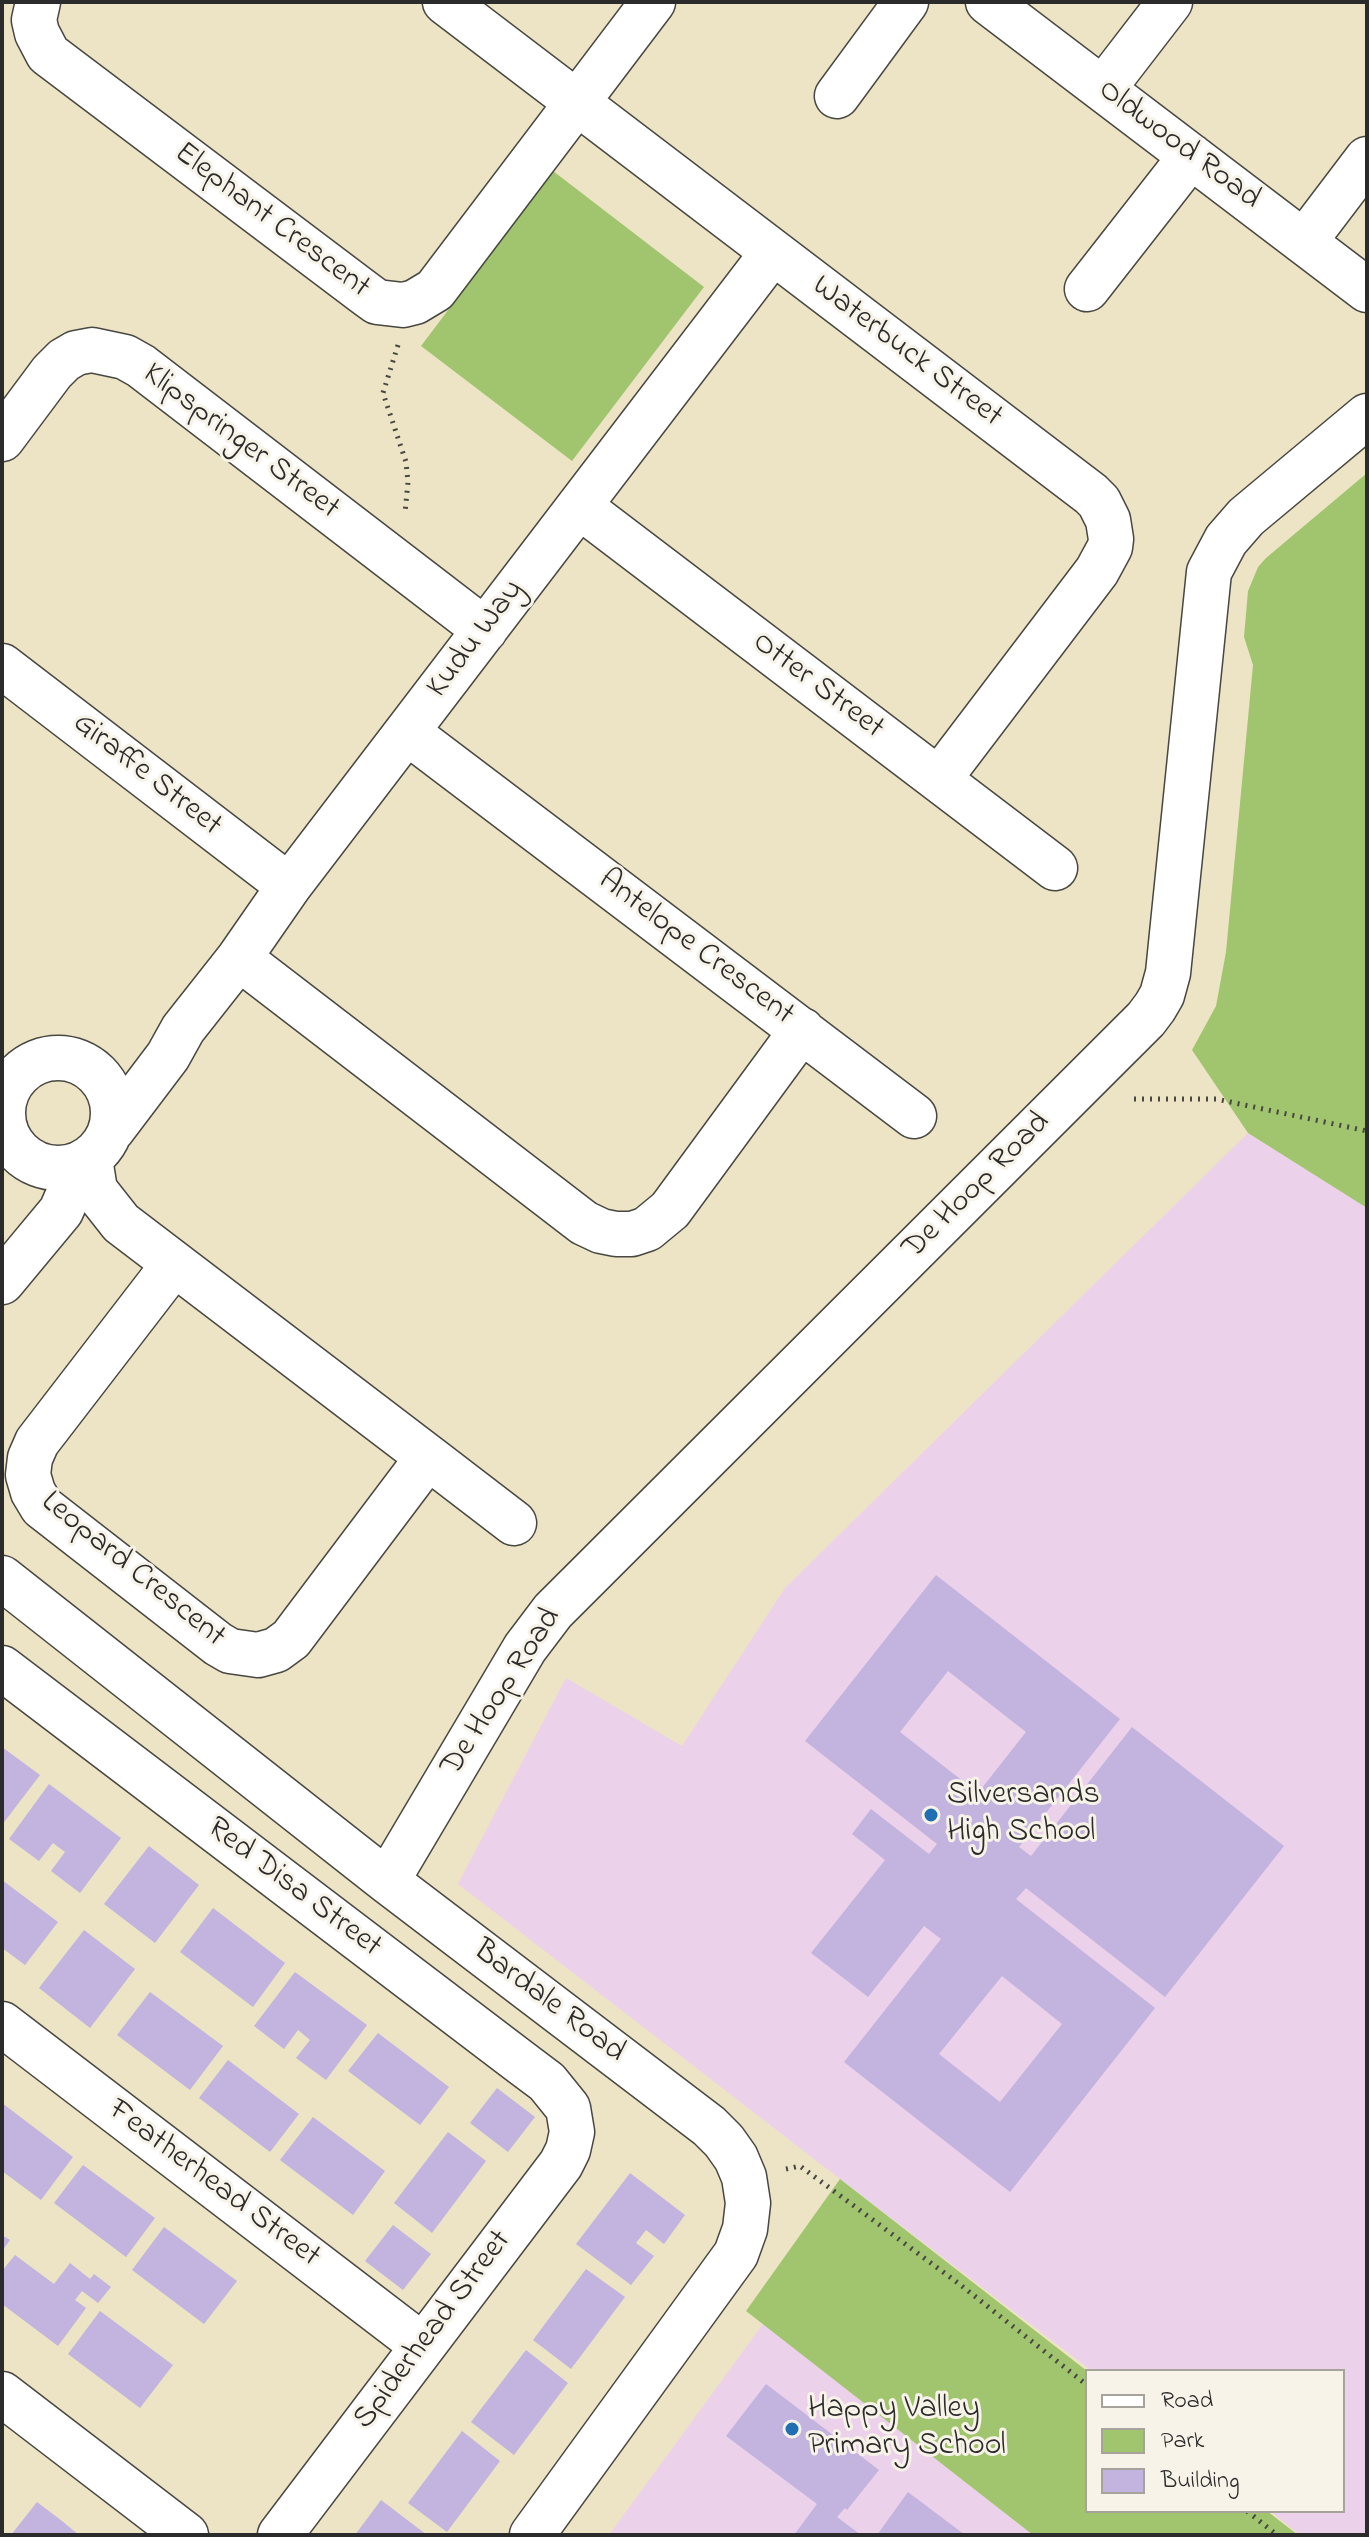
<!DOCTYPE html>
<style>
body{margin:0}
#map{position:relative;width:1369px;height:2537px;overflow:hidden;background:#ece4c5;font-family:"Indie Flower",sans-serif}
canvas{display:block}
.frame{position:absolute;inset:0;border:4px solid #2b2b2b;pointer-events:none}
.legend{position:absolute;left:1085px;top:2369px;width:260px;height:144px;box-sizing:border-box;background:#f7f3e8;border:2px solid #a5a39c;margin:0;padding:10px 14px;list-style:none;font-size:24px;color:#2b2b2b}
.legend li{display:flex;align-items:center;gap:16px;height:40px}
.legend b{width:40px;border:2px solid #a5a39c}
</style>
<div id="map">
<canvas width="1369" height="2537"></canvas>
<div class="frame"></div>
<ul class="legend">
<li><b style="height:10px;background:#fff"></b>Road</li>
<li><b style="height:22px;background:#a1c56f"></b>Park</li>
<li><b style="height:22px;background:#c2b3df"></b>Building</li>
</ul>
</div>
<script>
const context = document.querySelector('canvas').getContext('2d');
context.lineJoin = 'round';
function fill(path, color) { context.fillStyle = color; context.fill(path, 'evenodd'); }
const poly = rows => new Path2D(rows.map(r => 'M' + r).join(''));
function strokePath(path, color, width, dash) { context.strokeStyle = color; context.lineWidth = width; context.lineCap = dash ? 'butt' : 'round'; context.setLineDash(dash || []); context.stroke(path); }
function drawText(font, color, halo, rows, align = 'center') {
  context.font = font + ' "Indie Flower",sans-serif'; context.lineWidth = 6; context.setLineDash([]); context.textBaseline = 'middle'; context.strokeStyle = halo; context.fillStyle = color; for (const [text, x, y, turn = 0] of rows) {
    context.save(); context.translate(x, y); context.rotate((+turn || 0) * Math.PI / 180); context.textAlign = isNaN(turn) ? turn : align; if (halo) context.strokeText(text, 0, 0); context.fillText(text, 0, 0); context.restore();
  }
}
fill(poly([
 [1248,1133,1367,1208,1367,2535,1300,2535,1270,2511,1343,2511,1343,2371,1092,2371,840,2179,458,1884,566,1678,682,1746,785,1588],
 [763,2324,1033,2535,609,2535]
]), '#ecd1ea');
fill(poly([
 [553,171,704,287,572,461,421,346],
 [1367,473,1367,1208,1248,1133,1192,1050,1216,1006,1226,952,1253,665,1244,637,1248,591,1258,567,1266,558],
 [840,2179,1087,2371,1087,2511,1267,2511,1298,2535,1033,2535,746,2311]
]), '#a1c56f');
fill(poly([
 [936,1575,1120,1719,1019,1847,1031,1856,1132,1727,1284,1846,1165,1997,1026,1888,1016,1899,1155,2008,1010,2192,844,2062,941,1939,924,1926,868,1997,811,1953,885,1860,852,1834,871,1809,929,1854,937,1844,805,1741],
 [948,1671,1026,1732,978,1793,900,1732],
 [1002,1976,1062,2024,1000,2102,939,2054],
 [2,1747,40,1775,2,1825],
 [49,1784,121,1838,80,1893,51,1871,65,1852,53,1843,39,1861,9,1839],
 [149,1846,199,1885,155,1943,104,1904],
 [2,1880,58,1922,25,1965,2,1948],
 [213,1908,285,1963,253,2007,180,1952],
 [84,1930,135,1969,90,2028,39,1988],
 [295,1972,367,2025,326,2080,296,2058,310,2040,298,2030,284,2049,254,2026],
 [150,1992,223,2046,190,2090,117,2035],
 [378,2033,449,2087,420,2125,348,2071],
 [228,2060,299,2114,270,2152,199,2098],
 [497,2088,535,2117,508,2152,470,2123],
 [2,2103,73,2157,41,2200,2,2171],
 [313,2117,385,2171,353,2215,280,2160],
 [448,2132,486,2161,432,2233,394,2203],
 [83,2165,155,2218,126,2257,54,2203],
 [630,2173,685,2215,664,2244,646,2230,636,2243,654,2256,631,2285,576,2244],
 [393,2225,431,2254,403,2290,365,2261],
 [164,2227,237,2281,204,2324,132,2270],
 [2,2235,10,2240,2,2251],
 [15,2255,54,2284,70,2263,90,2279,94,2274,111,2287,98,2303,82,2291,75,2300,86,2308,58,2346,2,2304,2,2271],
 [586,2269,625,2297,571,2369,533,2340],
 [100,2311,173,2365,140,2408,68,2354],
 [526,2350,568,2383,514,2455,471,2422],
 [766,2384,879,2470,847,2510,845,2508,837,2517,861,2535,794,2535,817,2504,726,2436],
 [462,2431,500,2461,447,2532,408,2503],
 [908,2492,965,2535,877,2535],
 [381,2500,427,2535,355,2535],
 [37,2502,62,2521,79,2535,11,2535]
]), '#c2b3df');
const street = poly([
 [38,2,34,20,37,33,48,54,366,294,377,302,403,305,415,302,435,290,653,2],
 [445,2,1091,494,1099,502,1108,520,1111,539,1110,547,1097,571,939,779],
 [988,2,1367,290],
 [1103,89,1170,2],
 [837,96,906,2],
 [1304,242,1367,159],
 [1087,289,1191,156],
 [2,439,52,372,64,360,76,353,92,350,125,357,141,366,485,630],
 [579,506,1055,868],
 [2,666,289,886],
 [407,732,914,1116],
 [239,958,584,1223,601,1231,616,1234,632,1234,647,1229,670,1210,802,1030],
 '3 1113a55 55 0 1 1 110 0a55 55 0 1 1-110 0Z',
 [112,1130,168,1056,183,1029,239,958,289,886,773,252],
 [90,1159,95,1190,121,1223,428,1457,291,1639,276,1650,258,1655,230,1651,218,1644,42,1507,33,1492,28,1475,30,1458,37,1442,174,1264],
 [2,1282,61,1211,82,1163],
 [428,1457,514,1523],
 [2,1578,387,1881,709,2126,724,2141,736,2158,744,2177,748,2203,745,2229,736,2254,532,2535],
 [2,1668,519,2061,547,2082,568,2108,572,2132,568,2150,561,2164,280,2535],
 [387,1881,525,1648,553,1611,1146,1019,1155,1007,1162,995,1168,973,1209,572,1226,540,1246,517,1367,416],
 [2,2024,423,2346],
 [2,2394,186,2535]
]);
strokePath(street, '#484742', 47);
strokePath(poly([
 [398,345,383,393,406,462,408,482,405,513],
 [1134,1099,1216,1099,1367,1131],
 [786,2169,800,2166,958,2283,1087,2385],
 [1247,2511,1277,2535]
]), '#484742', 5, [2, 6]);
strokePath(street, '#fff', 44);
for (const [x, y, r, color] of [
 [931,1815,8,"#1f6fb2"],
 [792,2429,8,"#1f6fb2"]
]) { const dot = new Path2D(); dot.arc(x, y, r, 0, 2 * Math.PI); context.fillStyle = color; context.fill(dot); strokePath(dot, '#f7f3e8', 3); }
drawText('32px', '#2b2b2b', '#f7f3e8', [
 ["Oldwood Road",1178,146,37],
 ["Elephant Crescent",271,222,37],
 ["Waterbuck Street",906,353,37],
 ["Klipspringer Street",240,443,37],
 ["Kudu Way",477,640,-53],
 ["Otter Street",817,687,37],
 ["Giraffe Street",146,776,38],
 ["Antelope Crescent",695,949,37],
 ["De Hoop Road",978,1187,-45],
 ["Leopard Crescent",132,1571,39],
 ["De Hoop Road",503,1693,-57],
 ["Red Disa Street",293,1889,37],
 ["Bardale Road",548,2003,37],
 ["Featherhead Street",213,2185,37],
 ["Spiderhead Street",434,2331,-53]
]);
drawText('32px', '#2b2b2b', '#f7f3e8', [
 ["Silversands",947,1797],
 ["High School",947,1834],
 ["Happy Valley",808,2411],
 ["Primary School",808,2448]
], 'left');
</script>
